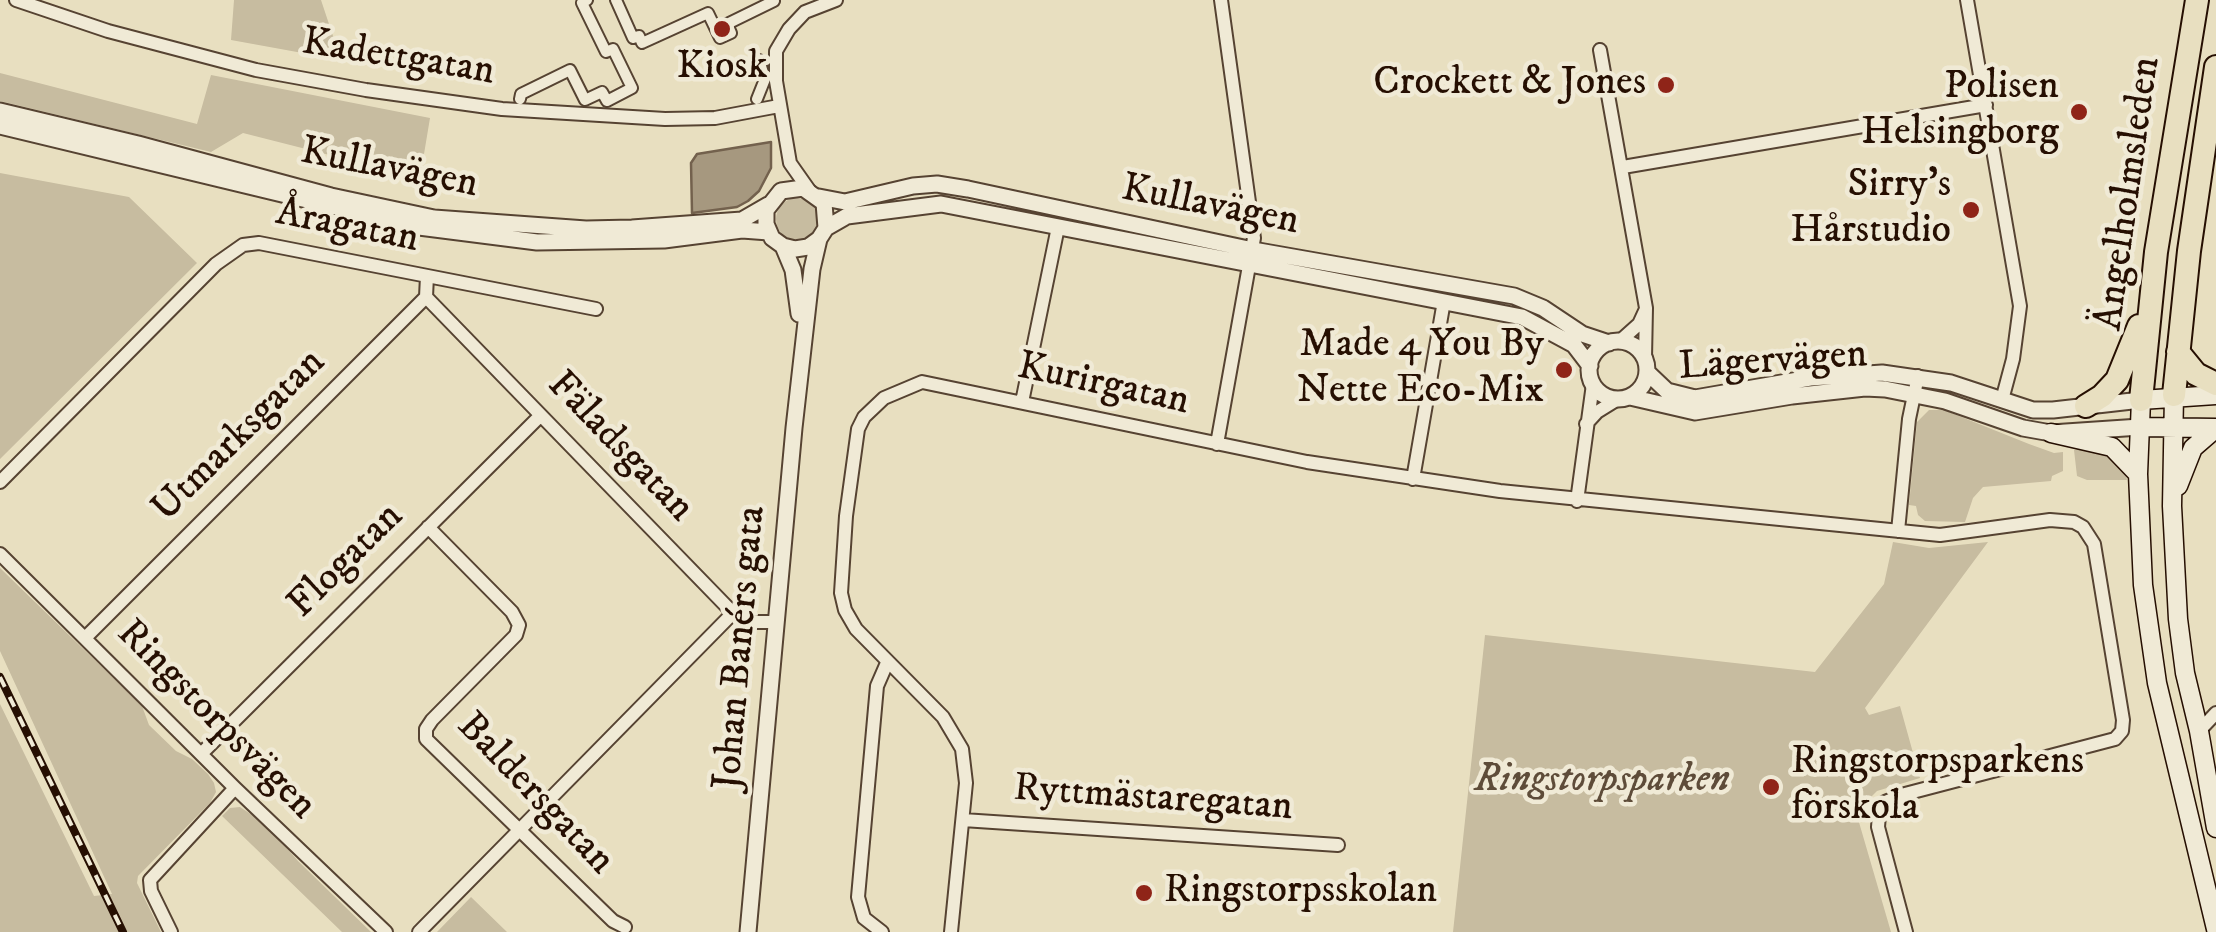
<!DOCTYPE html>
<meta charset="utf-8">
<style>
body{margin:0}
canvas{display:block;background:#e8dfc0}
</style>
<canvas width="2216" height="932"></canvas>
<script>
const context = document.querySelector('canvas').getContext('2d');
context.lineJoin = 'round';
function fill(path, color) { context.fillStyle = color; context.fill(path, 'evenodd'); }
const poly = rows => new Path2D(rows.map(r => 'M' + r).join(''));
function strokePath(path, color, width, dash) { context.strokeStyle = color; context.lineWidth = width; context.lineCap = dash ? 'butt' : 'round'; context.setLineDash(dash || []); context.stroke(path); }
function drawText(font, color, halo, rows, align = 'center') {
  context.font = font + ' "IM FELL DW Pica",serif'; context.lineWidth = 9; context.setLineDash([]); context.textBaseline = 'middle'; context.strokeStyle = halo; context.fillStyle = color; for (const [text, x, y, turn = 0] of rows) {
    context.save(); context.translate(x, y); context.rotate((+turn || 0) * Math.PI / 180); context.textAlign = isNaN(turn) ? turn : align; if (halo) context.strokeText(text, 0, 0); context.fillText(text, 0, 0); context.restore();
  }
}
fill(poly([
 [234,0,321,0,341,60,231,40],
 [0,73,197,124,211,75,430,118,420,178,243,133,211,152,0,101],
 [0,173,129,197,197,263,0,459],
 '776 219a21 21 0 1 1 42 0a21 21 0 1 1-42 0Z',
 [1929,410,1944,410,2029,444,2054,453,2063,452,2063,471,2052,476,2051,481,1983,487,1973,498,1965,522,1925,521,1918,515,1916,506,1909,505,1917,422],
 [2086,448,2105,450,2125,470,2127,480,2087,480,2077,476,2074,450],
 [1893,542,1929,548,1988,542,1865,708,1869,715,1900,706,1920,778,1877,791,1856,812,1891,932,1453,932,1485,635,1815,672,1884,584],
 [0,568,142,706,149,725,176,751,192,759,208,774,214,783,216,792,210,803,138,876,137,883,161,932,0,932,0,704,94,896,112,894,0,651],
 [240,807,267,825,298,861,371,932,342,932,222,816,230,808],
 [471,897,507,932,437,932]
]), '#c7bca0');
const water = poly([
 [771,142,771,168,759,191,748,201,737,207,692,213,691,163,697,154,771,142]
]);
fill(water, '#a6987f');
strokePath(water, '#73614d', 2.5);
const pedestrian = poly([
 [616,0,633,38,639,36,642,43,708,13,720,38,731,33,727,24,774,1],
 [520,99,521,94,570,70,585,100,602,92,607,101,632,88,613,49,606,52,582,3,587,0],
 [757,99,765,79,759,60]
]);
const minor = poly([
 [16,0,108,31,256,70,366,90,502,109,665,119,715,118,779,106],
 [1967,0,2020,306,2013,359,2002,400],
 [1600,50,1646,308,1645,358],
 [1623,167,1986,105],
 [809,190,790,163,776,81,776,51,789,29,805,12,836,0],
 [426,297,733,613,754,622,777,622],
 [1620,341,1639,324,1645,311],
 [1022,402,1058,227],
 [1586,424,1597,412,1618,399],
 [1217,444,1254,238,1221,0],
 [1413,479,1444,301],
 [0,482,216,264,243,245,259,243,596,309],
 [1577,501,1593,384],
 [428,527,512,612,519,625,516,635,432,720,426,729,426,739,613,921,625,927],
 [1898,531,1909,419,1918,376],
 [0,554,235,788,386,932],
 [85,638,426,297,427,276],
 [2199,731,2216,713],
 [201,754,540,416],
 [963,820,1338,845],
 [171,932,151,891,150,880,235,788],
 [419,932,733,613],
 [882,932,864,918,858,897,877,686,887,663],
 [951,932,966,783,962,749,943,717,856,629,845,610,841,593,846,516,858,429,864,417,884,398,922,382,1307,462,1500,491,1940,535,2050,520,2074,522,2083,527,2094,544,2123,720,2122,731,2115,739,1905,794,1885,802,1879,815,1878,827,1906,932]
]);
const tertiary = poly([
 [0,111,138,144,331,196,434,218,586,229,632,228,742,220,768,205],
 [0,126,419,227,537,242,664,240,742,230,769,232],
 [819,197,845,202,913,186,937,184,968,189,1253,250,1514,296,1543,308,1582,334,1609,343],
 [826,228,824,203,803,188,781,191,766,210,766,224,772,238,783,246,795,249,808,247,819,239,826,228,847,216,941,204,1522,317,1574,345,1590,366],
 [783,246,793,270,799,314],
 '1589 370a29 29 0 1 1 58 0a29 29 0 1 1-58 0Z',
 [1648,373,1667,391,1695,398,1810,378,1882,373,1951,383,2033,410,2053,410,2141,400],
 [1630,397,1695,412,1792,396,1865,388,1885,389,1945,401,2023,428,2051,433,2140,427],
 [748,932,794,428,812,269,819,239]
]);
const secondary = poly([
 [2174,395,2172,506,2178,619,2185,673,2199,731,2216,828],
 [2216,395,2141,400,2138,474,2143,585,2157,683,2216,929],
 [2140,427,2216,428],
 [2051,433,2112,447,2138,474],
 [2178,486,2193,448,2216,428]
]);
const motorway = poly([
 [2178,352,2196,374,2216,384],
 [2174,395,2189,251,2216,67],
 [2141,400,2156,252,2197,0],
 [2086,406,2102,396,2117,380,2139,326]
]);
strokePath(pedestrian, '#564332', 14);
strokePath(minor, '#564332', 16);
strokePath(tertiary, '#564332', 19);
strokePath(secondary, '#260f02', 21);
strokePath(motorway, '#260f02', 26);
strokePath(pedestrian, '#f0ead6', 10);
strokePath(minor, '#f0ead6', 12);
strokePath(tertiary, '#f0ead6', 15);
strokePath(secondary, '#f0ead6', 18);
strokePath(motorway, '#e8dfc0', 22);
const rail = poly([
 [0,677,123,932]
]);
strokePath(rail, '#260f02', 8);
strokePath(rail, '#f0ead6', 4, [11]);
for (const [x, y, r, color] of [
 [722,29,10,"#8f2418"],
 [1666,85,10,"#8f2418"],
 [2079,112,10,"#8f2418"],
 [1971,210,10,"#8f2418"],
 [1564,370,10,"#8f2418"],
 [1771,787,10,"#8f2418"],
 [1144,893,10,"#8f2418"]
]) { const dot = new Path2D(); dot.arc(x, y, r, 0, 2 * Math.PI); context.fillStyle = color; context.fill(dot); strokePath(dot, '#f0ead6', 4); }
drawText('40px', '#260f02', '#f0ead6', [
 ["Kadettgatan",398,59,9],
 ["Kullavägen",389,170,11],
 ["Ängelholmsleden",2130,194,-82],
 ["Kullavägen",1210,207,11],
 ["Åragatan",347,228,11],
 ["Lägervägen",1773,363,-4],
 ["Kurirgatan",1103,386,12],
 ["Utmarksgatan",240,437,-45],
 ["Fäladsgatan",619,448,46],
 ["Flogatan",347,562,-45],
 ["Johan Banérs gata",742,648,-85],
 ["Ringstorpsvägen",215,721,45],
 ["Baldersgatan",534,795,46],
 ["Ryttmästaregatan",1153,800,4]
]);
drawText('40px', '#260f02', '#f0ead6', [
 ["Kiosk",722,69,"center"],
 ["Crockett & Jones",1646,85],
 ["Polisen",2059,89],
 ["Helsingborg",2059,135],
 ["Sirry's",1951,187],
 ["Hårstudio",1951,233],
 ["Made 4 You By",1544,347],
 ["Nette Eco-Mix",1544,393],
 ["Ringstorpsparkens",1791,764,"left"],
 ["förskola",1791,810,"left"],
 ["Ringstorpsskolan",1164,893,"left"]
], 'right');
drawText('italic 40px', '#5e4c39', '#f0ead6', [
 ["Ringstorpsparken",1602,782]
]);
</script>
